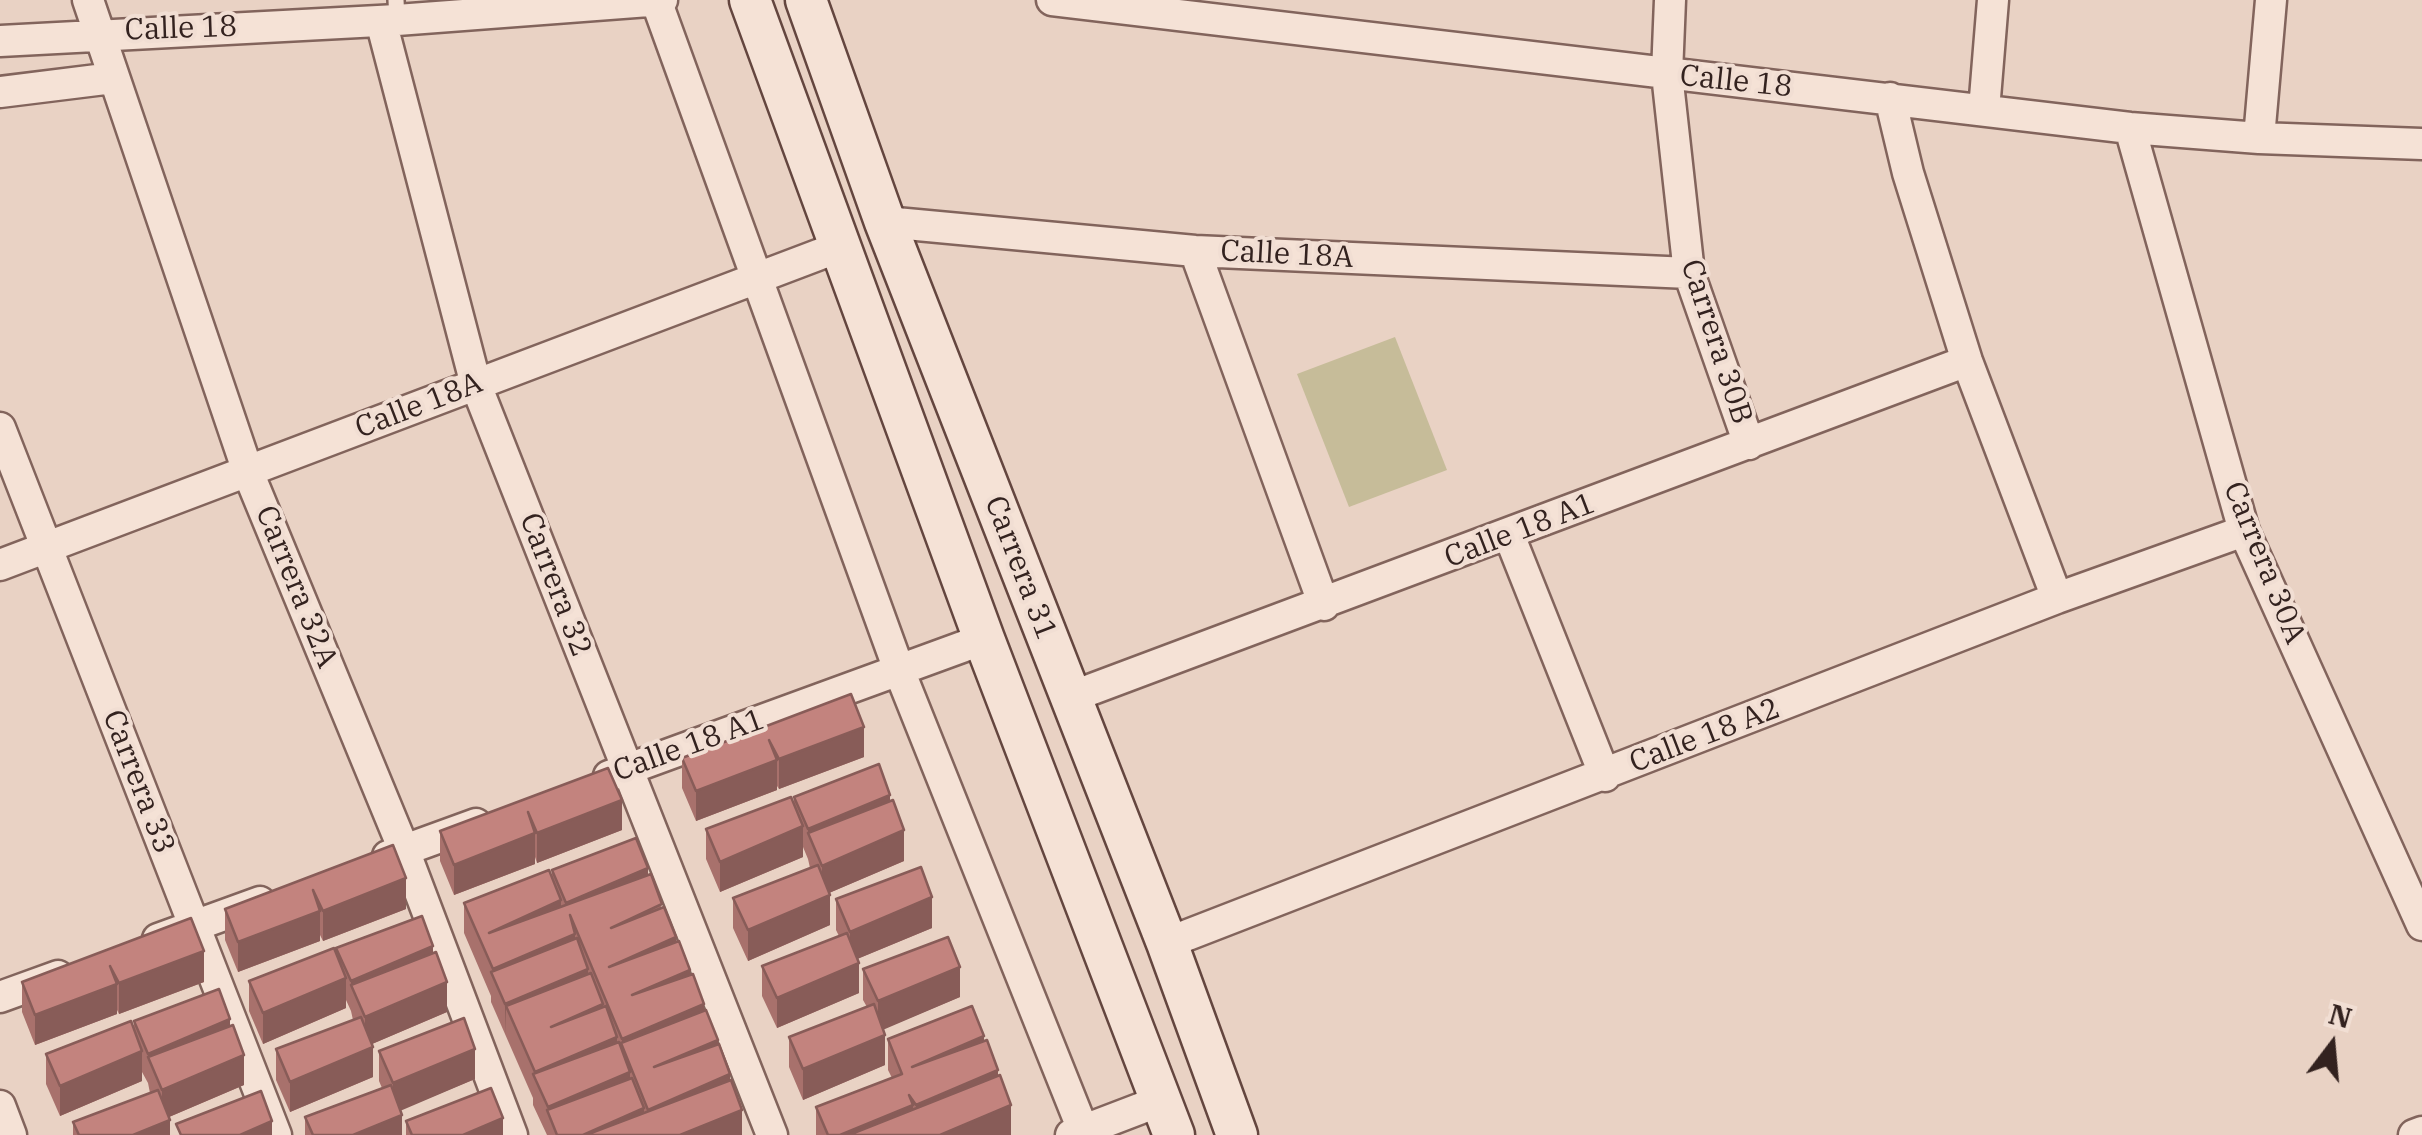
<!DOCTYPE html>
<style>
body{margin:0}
#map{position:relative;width:2422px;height:1135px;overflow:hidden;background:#e9d2c4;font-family:"IBM Plex Serif",serif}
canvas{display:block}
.north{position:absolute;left:2282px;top:995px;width:100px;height:100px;-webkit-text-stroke:8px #f1ded3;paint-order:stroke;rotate:16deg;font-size:28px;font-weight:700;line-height:40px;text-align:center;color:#33221f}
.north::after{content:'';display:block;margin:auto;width:35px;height:45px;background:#33221f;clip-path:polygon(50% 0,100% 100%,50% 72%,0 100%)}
</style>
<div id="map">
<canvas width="2422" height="1135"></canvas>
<div class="north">N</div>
</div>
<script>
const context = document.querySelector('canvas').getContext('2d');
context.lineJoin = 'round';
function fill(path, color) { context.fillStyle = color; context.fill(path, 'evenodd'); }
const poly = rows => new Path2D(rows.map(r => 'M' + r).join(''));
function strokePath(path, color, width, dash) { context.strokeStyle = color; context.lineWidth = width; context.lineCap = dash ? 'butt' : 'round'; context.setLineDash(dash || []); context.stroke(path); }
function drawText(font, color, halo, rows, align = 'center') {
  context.font = font + ' "IBM Plex Serif",serif'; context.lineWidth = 8; context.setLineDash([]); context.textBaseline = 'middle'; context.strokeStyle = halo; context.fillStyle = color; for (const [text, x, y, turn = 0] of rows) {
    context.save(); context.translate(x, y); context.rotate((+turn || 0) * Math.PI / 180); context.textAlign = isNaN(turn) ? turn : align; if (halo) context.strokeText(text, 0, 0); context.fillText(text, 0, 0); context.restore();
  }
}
fill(poly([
 [1395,337,1447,470,1349,507,1297,374]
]), '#c6bc99');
const service = poly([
 [396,0,397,20]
]);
const minor = poly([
 [88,0,248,472,404,850,512,1135],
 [656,0,899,670,1085,1135],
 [1052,0,2130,128,2259,138,2422,144],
 [1670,0,1667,74,1689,273,1749,444],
 [381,21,476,385,772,1135],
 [0,41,397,20,662,0],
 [0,92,113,78],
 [1890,98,1908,173,1967,361,2057,598],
 [1984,110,1993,0],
 [2130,128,2244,531,2422,925],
 [2259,138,2271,0],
 [885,222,1195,251,1689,273],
 [1195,251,1324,605],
 [0,428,276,1135],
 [1509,535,1605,776],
 [0,565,839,247],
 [1071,697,1967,361],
 [609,776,984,639],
 [388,856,476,824],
 [158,939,260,902],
 [1167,943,2057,598,2244,531],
 [0,997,58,976],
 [0,1106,11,1135],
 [1071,1135,1160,1101],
 [2414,1135,2422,1132]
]);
const secondary = poly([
 [750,0,984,639,1174,1135],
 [806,0,885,222,1167,943,1237,1135]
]);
strokePath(service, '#82645c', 20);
strokePath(minor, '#82645c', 35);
strokePath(secondary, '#64463f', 45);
strokePath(service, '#f5e2d6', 15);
strokePath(minor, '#f5e2d6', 30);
strokePath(secondary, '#f5e2d6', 40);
fill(poly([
 [864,727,864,757,779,789,777,786,777,790,696,821,682,788,682,758],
 [608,768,622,830,537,863,535,857,535,864,454,895,440,861,440,831],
 [794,797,904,861,829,893,830,925,748,961,733,928,733,898,810,868,808,859,803,847,803,857,720,892,706,859,706,829,794,803],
 [393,845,406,909,323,941,320,935,320,941,238,972,225,940,225,909],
 [552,870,648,875,718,1045,730,1080,742,1135,547,1135,533,1105,533,1098,491,1002,491,996,464,933,464,903,552,877],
 [836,899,932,928,857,959,859,993,777,1028,762,996,762,966,839,936,836,930],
 [191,918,204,982,119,1014,117,1010,117,1014,35,1045,22,1012,22,982],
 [336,948,433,953,447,1012,372,1044,373,1077,290,1112,276,1080,276,1049,353,1020,351,1011,346,1000,346,1008,263,1044,249,1011,249,981,336,953],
 [863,969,960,997,883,1029,885,1065,803,1100,789,1067,789,1037,867,1007,863,1000],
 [134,1021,230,1026,244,1085,169,1117,170,1135,73,1135,73,1122,150,1093,148,1083,142,1072,142,1081,60,1116,46,1084,46,1054,134,1027],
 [888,1039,984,1041,998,1076,1011,1135,816,1135,816,1107,892,1078,888,1070],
 [379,1051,475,1079,400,1110,402,1135,305,1135,305,1117,382,1088,379,1081],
 [406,1121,503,1135,406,1135]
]), '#a8716c');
fill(poly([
 [864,727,864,757,779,789,779,759],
 [777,760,777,790,696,821,696,791],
 [890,795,890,825,808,834,808,829],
 [622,800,622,830,537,863,537,833],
 [803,826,803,857,720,892,720,862],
 [904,830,904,861,822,896,822,866],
 [535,833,535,864,454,895,454,865],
 [648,868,648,898,570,915,566,933,566,903],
 [406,878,406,909,323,941,323,911],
 [830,895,830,925,748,961,748,930],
 [932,897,932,928,850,962,850,932],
 [561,900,561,931,489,933],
 [320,911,320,941,238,972,238,942],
 [575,934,575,964,493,975,493,969],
 [676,937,676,967,609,967],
 [433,946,433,976,351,985,351,1011,351,981],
 [204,951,204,982,119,1014,119,983],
 [859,963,859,993,777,1028,777,998],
 [960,967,960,997,878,1032,878,1001],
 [588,969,588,999,506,1006,505,1034,505,1004],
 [690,970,690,1001,632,995],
 [346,978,346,1008,263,1044,263,1013],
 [447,982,447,1012,365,1047,365,1017],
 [117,984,117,1014,35,1045,35,1015],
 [603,1004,603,1034,551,1027],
 [704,1004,704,1034,622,1045,622,1039],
 [230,1019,230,1049,148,1058,148,1054],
 [885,1035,885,1065,803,1100,803,1069],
 [984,1036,984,1066,912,1067],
 [617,1037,617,1067,535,1078,535,1072],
 [718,1040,718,1071,654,1067],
 [373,1047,373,1077,290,1112,290,1082],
 [475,1049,475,1079,393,1114,393,1083],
 [142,1051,142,1081,60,1116,60,1086],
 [244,1055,244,1085,162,1120,162,1090],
 [998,1070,998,1100,916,1135,916,1105],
 [630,1072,630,1102,548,1113,548,1107],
 [730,1074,730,1105,648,1110],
 [913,1105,913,1135,840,1135],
 [1011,1105,1011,1135,940,1135],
 [644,1108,644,1135,583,1135],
 [742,1110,742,1135,680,1135],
 [402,1115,402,1135,353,1135],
 [503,1118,503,1135,463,1135],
 [170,1120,170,1135,133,1135],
 [272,1121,272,1135,240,1135]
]), '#885c58');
const building = poly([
 [851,694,864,727,779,759,769,740,777,760,696,791,682,758,851,694],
 [879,764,890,795,808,829,794,797,879,764],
 [608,768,622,800,537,833,528,812,535,833,454,865,440,831,608,768],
 [791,797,803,826,720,862,706,829,791,797],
 [893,800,904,830,822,866,808,833,893,800],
 [636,838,648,868,566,903,552,870,636,838],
 [393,845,406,878,323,911,313,890,320,911,238,942,225,909,393,845],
 [818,865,830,895,748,930,733,898,818,865],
 [921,867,932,897,850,932,836,899,921,867],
 [549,870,561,900,489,933,651,874,662,904,611,928,664,907,676,937,609,967,679,941,690,970,632,995,693,974,704,1004,622,1039,570,915,575,934,493,969,464,903,549,870],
 [422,916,433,946,351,981,336,948,422,916],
 [191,918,204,951,119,983,110,966,117,984,35,1015,22,982,191,918],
 [847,933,859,963,777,998,762,966,847,933],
 [948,937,960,967,878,1001,863,969,948,937],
 [577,938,588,969,505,1004,491,972,577,938],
 [334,948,346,978,263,1013,249,981,334,948],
 [436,952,447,982,365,1017,351,985,436,952],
 [591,973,603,1004,551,1027,606,1006,617,1037,535,1072,506,1006,591,973],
 [219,989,230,1019,148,1054,134,1021,219,989],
 [874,1004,885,1035,803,1069,789,1037,874,1004],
 [972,1006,984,1036,912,1067,987,1040,998,1070,916,1105,909,1095,913,1105,840,1135,828,1135,816,1107,902,1074,888,1039,972,1006],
 [706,1010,718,1040,654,1067,719,1044,730,1074,648,1110,621,1043,706,1010],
 [361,1017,373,1047,290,1082,276,1049,361,1017],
 [464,1018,475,1049,393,1083,379,1051,464,1018],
 [131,1021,142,1051,60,1086,46,1054,131,1021],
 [233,1025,244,1055,162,1090,148,1057,233,1025],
 [619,1042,630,1072,548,1107,533,1074,619,1042],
 [1000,1075,1011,1105,940,1135,849,1135,1000,1075],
 [632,1078,644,1108,583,1135,557,1135,547,1110,632,1078],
 [731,1080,742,1110,680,1135,586,1135,731,1080],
 [391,1085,402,1115,353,1135,313,1135,305,1117,391,1085],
 [491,1088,503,1118,463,1135,412,1135,406,1121,491,1088],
 [158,1090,170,1120,133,1135,79,1135,73,1122,158,1090],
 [261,1091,272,1121,240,1135,181,1135,176,1124,261,1091]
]);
fill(building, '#c3837e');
strokePath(building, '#885c58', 2.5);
drawText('30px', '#33221f', '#f1ded3', [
 ["Calle 18",181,29,-2],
 ["Calle 18",1736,82,6],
 ["Calle 18A",1287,255,3],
 ["Carrera 30B",1716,342,72],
 ["Calle 18A",419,406,-21],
 ["Calle 18 A1",1520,531,-21],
 ["Carrera 30A",2264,563,68],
 ["Carrera 31",1020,568,69],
 ["Carrera 32",555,585,69],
 ["Carrera 32A",296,587,68],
 ["Calle 18 A2",1705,736,-21],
 ["Calle 18 A1",689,746,-20],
 ["Carrera 33",138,782,69]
]);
</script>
